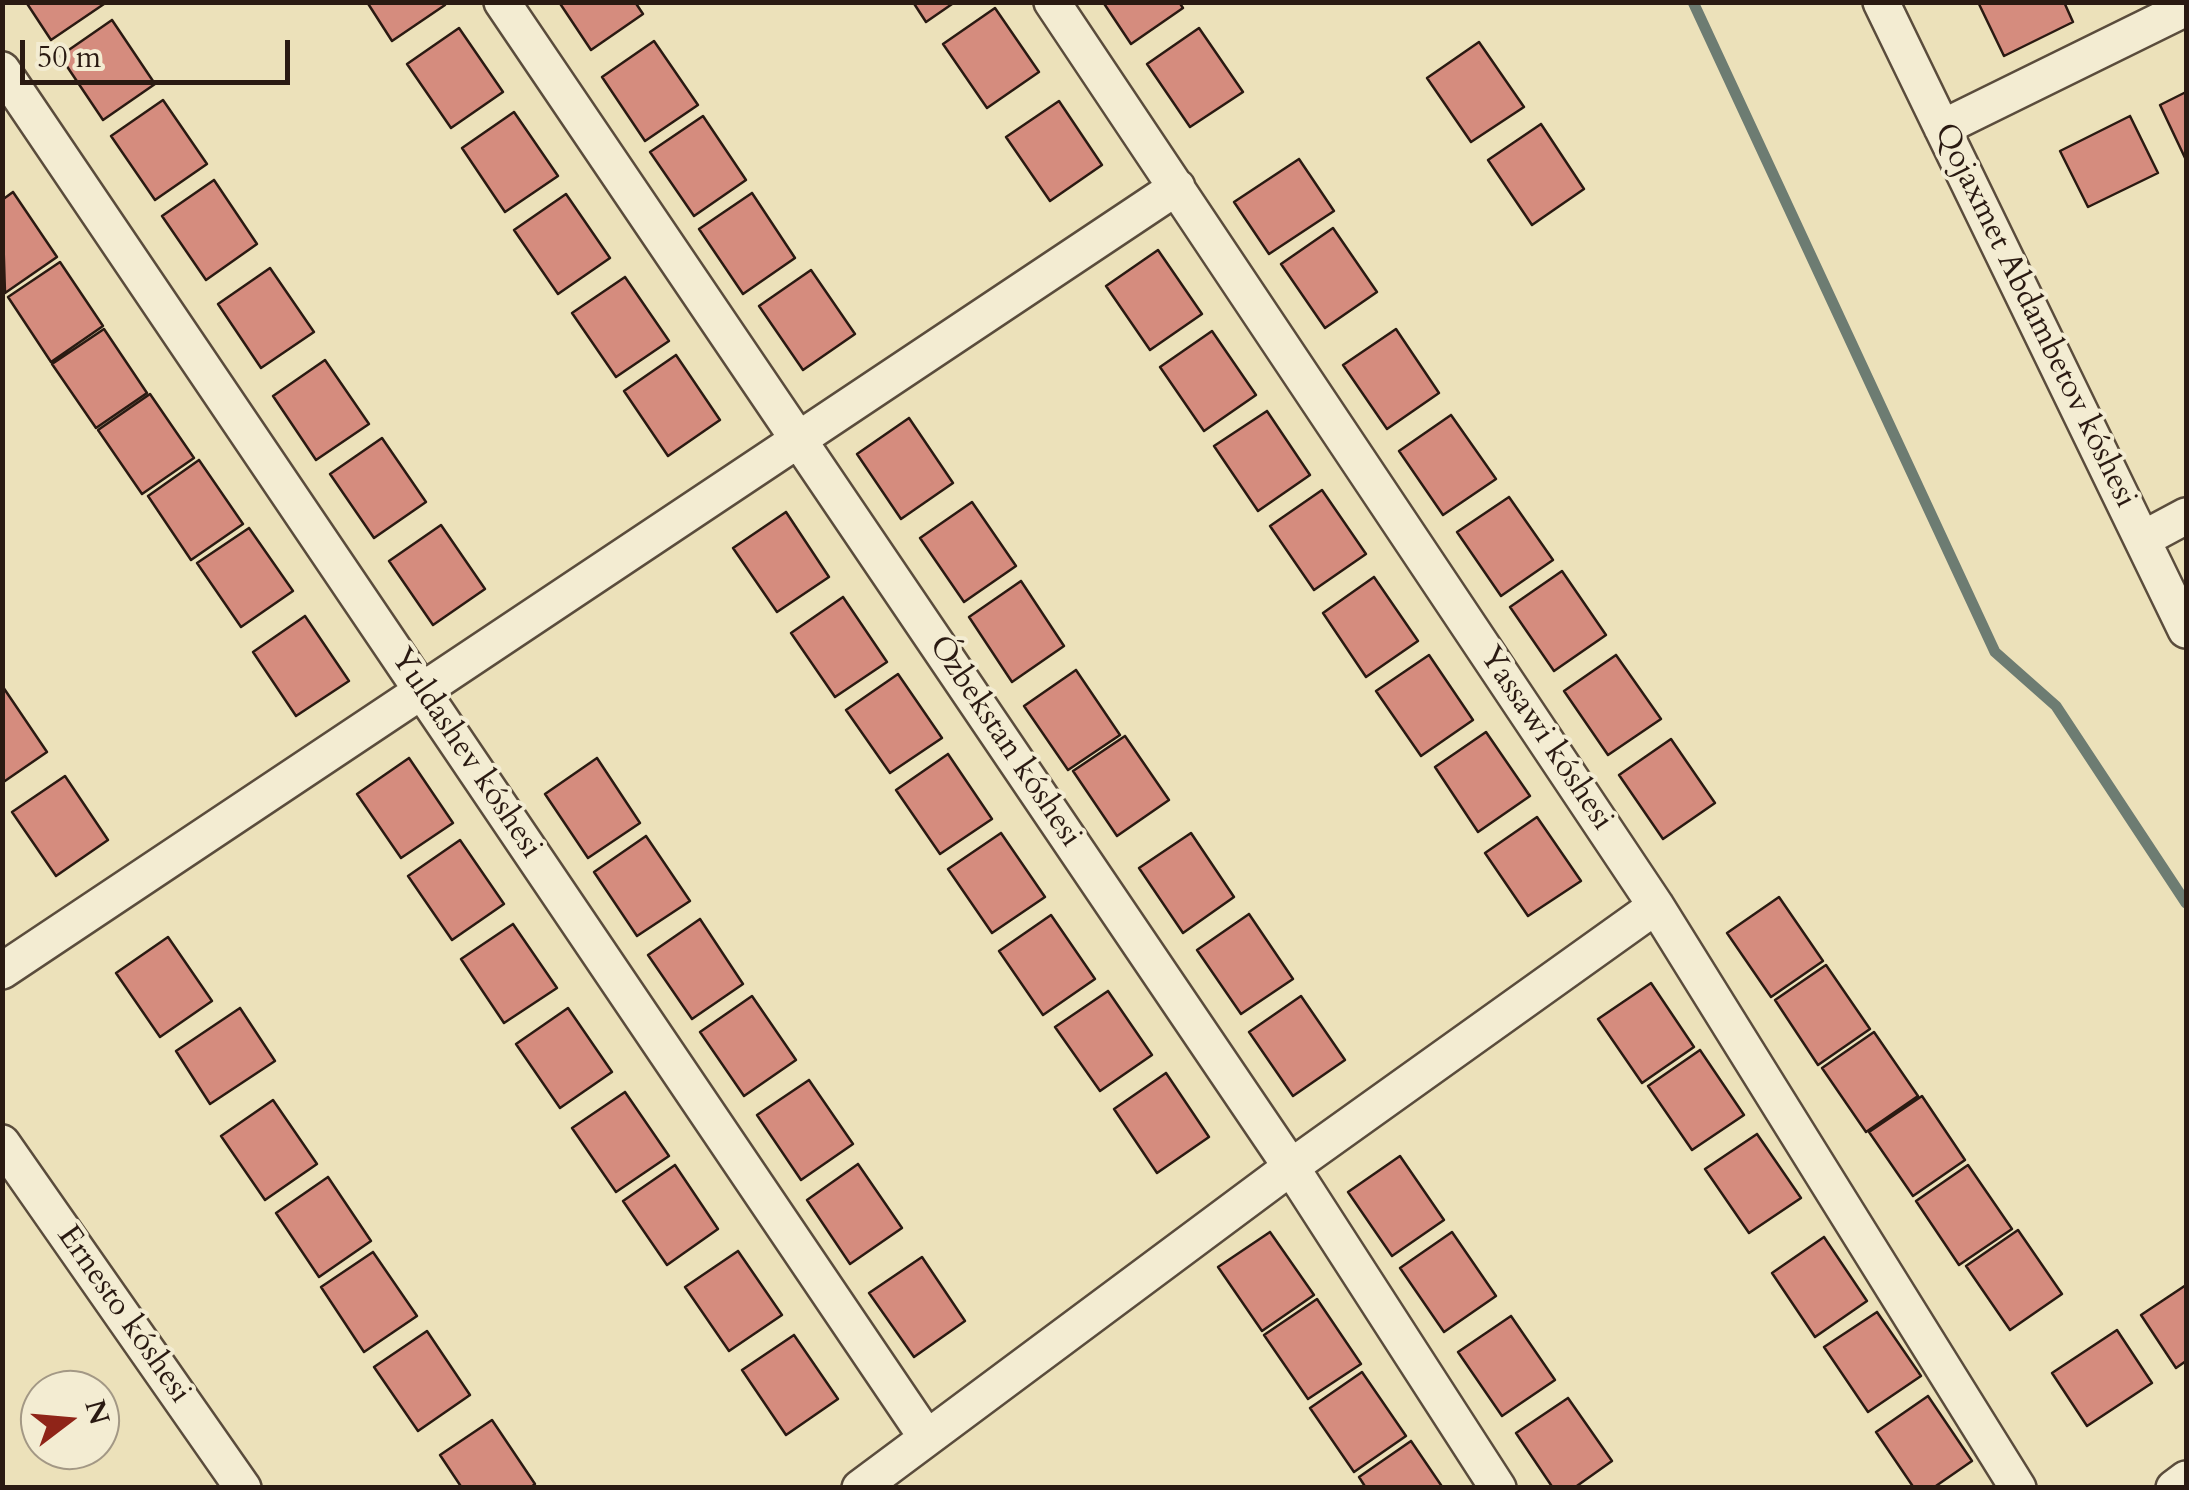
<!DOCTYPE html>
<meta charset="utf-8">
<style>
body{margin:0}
#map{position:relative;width:2189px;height:1490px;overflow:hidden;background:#ece1ba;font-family:Cardo,serif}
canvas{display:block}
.frame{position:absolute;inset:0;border:5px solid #2a1a12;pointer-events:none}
.north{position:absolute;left:20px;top:1370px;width:100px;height:100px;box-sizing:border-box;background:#f3ecd2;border:2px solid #a39885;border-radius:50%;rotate:74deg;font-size:28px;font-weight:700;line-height:40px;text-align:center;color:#2a1a12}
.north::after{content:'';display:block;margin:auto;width:35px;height:45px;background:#8f2418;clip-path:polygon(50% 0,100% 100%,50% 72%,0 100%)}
.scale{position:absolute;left:20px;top:40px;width:270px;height:45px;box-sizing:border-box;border:5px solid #2a1a12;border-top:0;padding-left:12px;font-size:30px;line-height:35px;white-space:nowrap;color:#2a1a12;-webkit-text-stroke:8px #f3ecd2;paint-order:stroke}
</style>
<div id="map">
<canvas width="2189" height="1490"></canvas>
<div class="frame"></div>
<div class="north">N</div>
<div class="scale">50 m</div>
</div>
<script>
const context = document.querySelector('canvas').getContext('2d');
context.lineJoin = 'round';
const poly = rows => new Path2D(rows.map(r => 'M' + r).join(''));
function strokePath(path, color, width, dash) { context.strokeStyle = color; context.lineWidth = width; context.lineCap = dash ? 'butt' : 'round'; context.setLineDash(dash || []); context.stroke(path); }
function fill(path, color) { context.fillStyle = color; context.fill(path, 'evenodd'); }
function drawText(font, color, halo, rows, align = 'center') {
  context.font = font + ' Cardo,serif'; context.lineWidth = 8; context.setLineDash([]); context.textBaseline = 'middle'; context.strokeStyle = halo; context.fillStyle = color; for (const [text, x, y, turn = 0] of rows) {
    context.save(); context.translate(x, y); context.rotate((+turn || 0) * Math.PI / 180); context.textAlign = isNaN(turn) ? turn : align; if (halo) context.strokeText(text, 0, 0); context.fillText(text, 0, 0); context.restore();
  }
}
strokePath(poly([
 [1693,2,1995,652,2056,706,2186,903]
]), '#6d7c72', 11);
const building = poly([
 [26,2,102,2,104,4,51,40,26,2],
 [367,2,443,2,445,5,392,41,367,2],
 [559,2,635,2,643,14,591,50,559,2],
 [913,2,955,2,926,22,913,2],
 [1103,2,1179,2,1183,8,1131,44,1103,2],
 [1978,2,2064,2,2073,22,2004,56,1978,2],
 [995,8,1039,72,987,108,943,44,995,8],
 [112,20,155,84,103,120,60,56,112,20],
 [459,28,503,92,451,128,407,64,459,28],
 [1199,28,1243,92,1190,127,1147,64,1199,28],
 [654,41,698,105,645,141,602,77,654,41],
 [1479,42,1524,107,1471,142,1427,78,1479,42],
 [2186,92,2186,160,2160,105,2186,92],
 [163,100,207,164,155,200,111,136,163,100],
 [1059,101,1102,165,1050,201,1006,137,1059,101],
 [514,112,558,176,505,212,462,148,514,112],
 [703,116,746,180,694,216,650,152,703,116],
 [2130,116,2158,173,2088,207,2060,151,2130,116],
 [1541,124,1584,189,1532,225,1488,160,1541,124],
 [1299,159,1334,211,1269,254,1234,202,1299,159],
 [214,180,257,244,206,280,162,216,214,180],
 [13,192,57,257,5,293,2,200,13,192],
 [752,193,795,258,743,294,699,229,752,193],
 [566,194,610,258,558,294,514,230,566,194],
 [1333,228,1377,292,1325,328,1281,264,1333,228],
 [1158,250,1202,314,1150,350,1106,286,1158,250],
 [60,262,103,326,51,362,8,297,60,262],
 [270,268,314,332,261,368,218,304,270,268],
 [811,270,855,334,803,370,759,306,811,270],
 [625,277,669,341,616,377,572,313,625,277],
 [104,329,147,393,96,428,52,364,104,329],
 [1396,329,1439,393,1387,429,1343,365,1396,329],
 [1212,331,1256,395,1204,431,1160,367,1212,331],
 [676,355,720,420,668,456,624,391,676,355],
 [325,360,369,424,316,460,273,396,325,360],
 [150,394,194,458,142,494,98,430,150,394],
 [1267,411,1310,475,1258,511,1214,446,1267,411],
 [1451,415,1496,479,1443,515,1399,451,1451,415],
 [909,418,953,483,901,519,857,454,909,418],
 [382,438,426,502,374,538,330,474,382,438],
 [199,460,243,524,191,560,148,496,199,460],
 [1322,490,1366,554,1314,590,1270,526,1322,490],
 [1509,497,1553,560,1501,596,1457,532,1509,497],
 [972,502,1016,566,964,602,920,538,972,502],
 [786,512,829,577,777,612,733,548,786,512],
 [441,525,485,589,433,625,389,561,441,525],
 [249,528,293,591,241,627,197,563,249,528],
 [1562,571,1606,635,1554,671,1510,607,1562,571],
 [1374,577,1418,641,1366,677,1323,613,1374,577],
 [1021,581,1064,646,1012,682,969,617,1021,581],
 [843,597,887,662,835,697,791,633,843,597],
 [305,616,349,681,296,716,253,652,305,616],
 [1429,655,1473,720,1421,756,1376,691,1429,655],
 [1616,655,1661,719,1608,755,1564,691,1616,655],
 [1076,670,1120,735,1068,770,1024,706,1076,670],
 [898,674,942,738,890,773,846,710,898,674],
 [3,687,47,752,2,783,2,688,3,687],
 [1486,732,1530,796,1478,832,1435,767,1486,732],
 [1125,736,1169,800,1117,836,1073,771,1125,736],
 [1671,739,1715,803,1663,839,1619,775,1671,739],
 [948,754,992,819,940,854,896,790,948,754],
 [409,758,453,823,401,858,357,794,409,758],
 [597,758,640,823,588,858,545,794,597,758],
 [65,776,108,840,56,876,12,812,65,776],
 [1537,817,1581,881,1528,916,1485,853,1537,817],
 [1001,833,1045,897,992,933,948,869,1001,833],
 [1191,833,1234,897,1183,933,1139,868,1191,833],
 [646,836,690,901,637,936,594,872,646,836],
 [460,840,504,904,452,940,408,876,460,840],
 [1779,897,1823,961,1771,997,1727,933,1779,897],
 [1249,914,1293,979,1241,1014,1197,950,1249,914],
 [1051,915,1095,979,1043,1015,999,951,1051,915],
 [700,919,743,984,692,1019,648,955,700,919],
 [513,924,557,988,504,1023,461,959,513,924],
 [168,937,212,1001,160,1037,116,973,168,937],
 [1826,965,1870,1029,1818,1065,1775,1000,1826,965],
 [1651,983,1694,1047,1642,1083,1598,1019,1651,983],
 [1108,991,1152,1055,1100,1091,1055,1027,1108,991],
 [752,996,796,1060,744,1096,700,1032,752,996],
 [1301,996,1345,1060,1293,1096,1249,1032,1301,996],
 [240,1008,275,1061,210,1104,176,1051,240,1008],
 [568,1008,612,1072,560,1108,516,1044,568,1008],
 [1874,1032,1918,1096,1866,1132,1822,1068,1874,1032],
 [1700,1050,1744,1115,1692,1150,1648,1086,1700,1050],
 [1166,1073,1209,1137,1157,1173,1114,1109,1166,1073],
 [809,1080,853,1144,801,1180,757,1115,809,1080],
 [625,1092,669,1156,616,1192,572,1128,625,1092],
 [1922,1096,1965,1160,1913,1196,1869,1132,1922,1096],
 [273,1100,317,1164,265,1200,221,1136,273,1100],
 [1757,1134,1801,1198,1749,1233,1705,1169,1757,1134],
 [1400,1156,1444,1220,1392,1256,1348,1192,1400,1156],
 [858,1164,902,1228,850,1264,807,1200,858,1164],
 [675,1165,718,1229,667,1265,623,1201,675,1165],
 [1968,1165,2012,1229,1959,1265,1916,1201,1968,1165],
 [328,1177,371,1241,319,1277,276,1213,328,1177],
 [2018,1230,2062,1294,2010,1330,1966,1266,2018,1230],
 [1270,1232,1314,1295,1262,1331,1218,1267,1270,1232],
 [1452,1232,1496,1296,1444,1332,1400,1268,1452,1232],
 [1824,1237,1867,1301,1815,1337,1772,1273,1824,1237],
 [738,1251,782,1315,729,1351,685,1287,738,1251],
 [373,1252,417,1316,364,1352,321,1287,373,1252],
 [922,1257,965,1321,914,1357,869,1293,922,1257],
 [2186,1285,2186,1361,2176,1368,2141,1315,2186,1285],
 [1317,1299,1361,1364,1308,1399,1264,1335,1317,1299],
 [1877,1312,1921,1376,1868,1412,1824,1347,1877,1312],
 [1511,1316,1555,1380,1502,1416,1458,1352,1511,1316],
 [2117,1330,2152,1383,2087,1426,2052,1373,2117,1330],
 [427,1331,470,1395,418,1431,374,1367,427,1331],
 [794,1335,838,1399,786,1435,742,1370,794,1335],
 [1362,1372,1406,1436,1354,1472,1310,1408,1362,1372],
 [1928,1396,1972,1461,1933,1488,1914,1488,1876,1432,1928,1396],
 [1568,1398,1612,1461,1574,1488,1553,1488,1516,1433,1568,1398],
 [492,1420,535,1484,530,1488,462,1488,440,1455,492,1420],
 [1411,1441,1443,1488,1366,1488,1359,1477,1411,1441]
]);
fill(building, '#d58c7e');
strokePath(building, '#2a1a12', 2.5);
const minor = poly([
 [502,2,1291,1167,1498,1488],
 [1052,2,1656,906,2018,1488],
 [1881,2,2186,630],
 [2,70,927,1438],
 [1942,128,2186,8],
 [2143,539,2186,516],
 [2,971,1177,187],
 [2,1143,243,1488],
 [860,1488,1291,1167,1656,906],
 [2174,1488,2186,1479]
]);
strokePath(minor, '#5a4c3c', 40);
strokePath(minor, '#f3ecd2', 35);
drawText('32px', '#2a1a12', '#f3ecd2', [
 ["Qojaxmet Abdambetov kóshesi",2034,316,64],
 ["Yassawi kóshesi",1545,739,56],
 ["Ózbekstan kóshesi",1004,742,56],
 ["Yuldashev kóshesi",465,754,56],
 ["Ernesto kóshesi",123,1315,55]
]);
</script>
